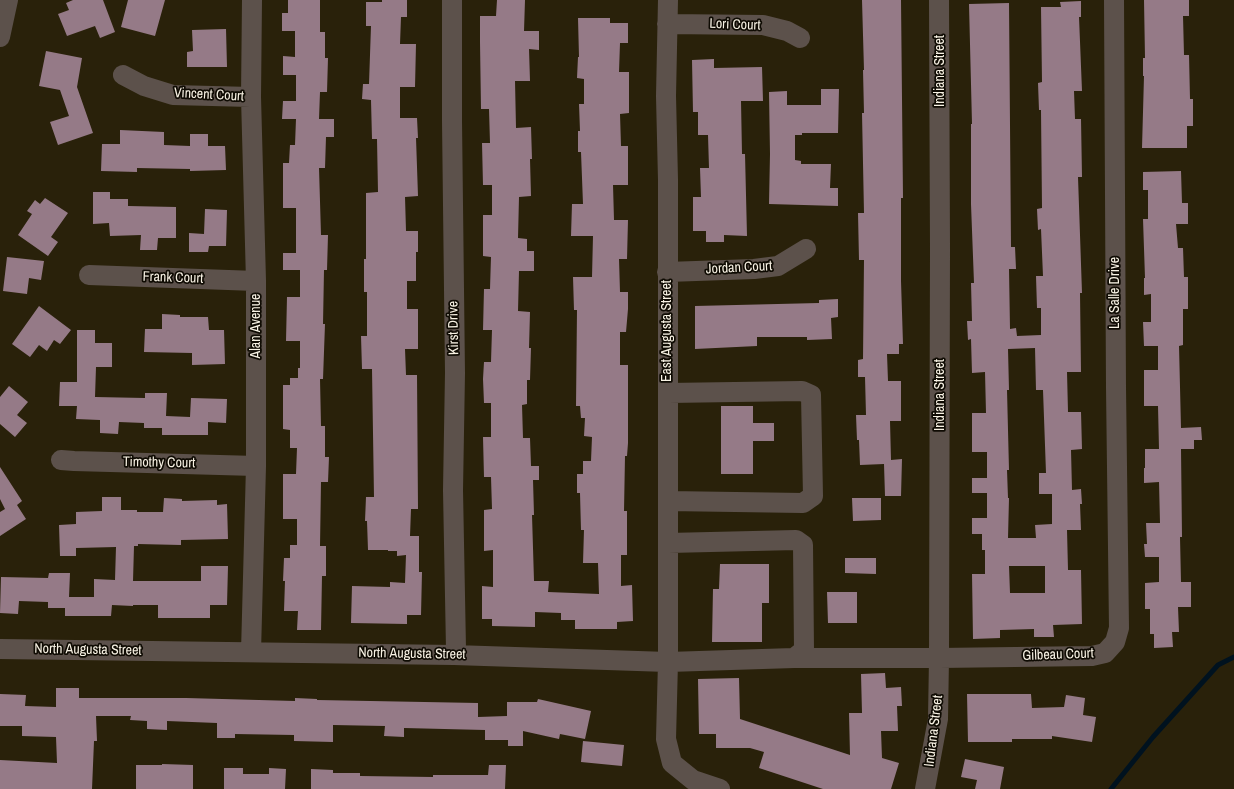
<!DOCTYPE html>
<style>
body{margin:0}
canvas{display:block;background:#29210a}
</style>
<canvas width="1234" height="789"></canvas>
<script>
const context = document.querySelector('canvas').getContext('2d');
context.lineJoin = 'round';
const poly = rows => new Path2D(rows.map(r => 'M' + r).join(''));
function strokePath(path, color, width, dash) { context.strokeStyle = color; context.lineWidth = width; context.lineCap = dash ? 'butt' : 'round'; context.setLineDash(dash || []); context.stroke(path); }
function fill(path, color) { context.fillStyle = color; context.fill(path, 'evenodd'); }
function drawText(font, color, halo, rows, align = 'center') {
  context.font = font + ' "Archivo Narrow",sans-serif'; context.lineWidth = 3.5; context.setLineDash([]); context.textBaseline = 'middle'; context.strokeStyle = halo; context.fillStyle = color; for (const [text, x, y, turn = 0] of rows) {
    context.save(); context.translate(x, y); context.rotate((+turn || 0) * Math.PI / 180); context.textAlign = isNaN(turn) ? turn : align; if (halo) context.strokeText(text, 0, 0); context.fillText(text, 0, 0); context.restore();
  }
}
strokePath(poly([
 [1111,789,1153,737,1218,665,1234,657]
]), '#00121f', 5);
fill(poly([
 [73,0,103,0,115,32,100,38,95,26,67,36,58,14,69,10,66,3],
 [128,0,165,0,155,36,121,27],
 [288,0,320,0,320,32,325,32,325,58,328,58,327,92,320,92,319,119,334,119,334,137,326,137,325,168,319,168,321,235,328,235,327,270,324,270,323,324,325,324,323,379,320,379,321,426,325,426,325,457,329,457,328,482,321,482,320,546,326,546,326,576,322,576,321,630,297,630,298,611,284,611,285,581,283,581,284,558,290,558,290,545,297,545,297,519,283,519,283,474,296,474,297,448,290,448,290,430,283,429,283,385,290,385,290,378,298,378,298,368,300,368,300,341,286,341,287,297,300,297,300,270,283,270,283,253,296,253,296,208,283,208,283,163,289,163,290,145,295,145,296,119,282,119,283,101,296,101,296,75,283,75,283,56,295,57,295,31,282,31,282,13,288,13],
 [382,0,407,0,407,17,401,17,400,44,416,44,415,87,400,87,400,118,417,118,418,138,416,138,418,196,405,197,406,231,418,231,418,252,416,252,416,281,407,281,407,309,418,309,418,349,405,349,406,375,417,375,418,509,411,509,410,536,419,536,419,572,422,572,421,615,407,615,407,624,351,623,352,586,390,587,390,582,405,583,406,555,397,556,397,551,388,551,388,550,368,550,367,521,365,521,366,497,374,497,372,369,362,369,361,336,367,336,367,292,364,292,364,259,366,259,366,193,378,192,377,139,372,139,371,100,362,99,363,84,369,84,371,26,366,26,366,2,382,2],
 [497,0,525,0,524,31,539,31,539,50,529,49,530,81,515,81,516,128,531,127,532,159,530,159,531,196,519,197,518,238,527,239,527,251,534,251,534,271,519,271,518,311,530,312,529,348,531,348,530,380,527,380,527,404,522,405,523,438,530,438,531,466,539,466,539,480,533,480,534,515,532,515,534,581,549,581,548,592,599,594,598,563,583,563,584,530,581,530,580,493,577,493,577,474,583,474,583,461,591,461,592,437,584,436,585,418,581,418,580,406,576,406,577,310,574,310,573,277,592,277,593,236,571,236,572,204,583,204,581,152,578,152,578,131,580,131,579,104,584,104,584,79,577,78,578,57,579,57,578,18,610,18,610,23,628,23,628,43,620,43,619,72,629,72,629,113,620,114,621,146,628,146,628,185,613,185,614,220,628,220,627,259,619,259,620,292,628,292,628,309,626,332,620,332,620,365,628,365,628,443,627,456,625,456,624,511,627,511,627,555,621,555,621,586,632,585,633,621,617,622,617,629,575,629,575,620,561,620,561,613,535,612,535,627,492,626,492,619,482,619,482,586,493,587,493,550,484,551,484,510,492,509,491,477,484,477,483,437,491,437,491,403,484,403,483,379,484,362,491,362,492,330,483,330,484,289,490,289,491,257,483,256,483,215,492,215,492,185,483,185,482,143,490,143,489,109,481,109,480,42,480,16,496,16],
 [862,0,901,0,903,198,901,198,901,281,903,344,899,344,899,354,887,354,888,381,901,381,901,421,890,421,891,460,902,459,901,496,885,496,884,464,860,465,859,440,857,440,856,415,866,415,865,377,858,377,858,360,863,359,864,260,859,260,858,213,864,213,862,113,864,113,863,70,864,70],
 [1144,0,1189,0,1189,16,1183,16,1184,55,1189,55,1190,99,1193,99,1193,126,1187,126,1187,148,1142,148,1144,76,1143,76,1143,58,1145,58],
 [1081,1,1081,17,1079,17,1082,91,1074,91,1075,119,1081,119,1082,177,1078,177,1082,293,1080,293,1081,372,1067,372,1068,412,1081,412,1082,449,1071,450,1072,490,1081,489,1082,504,1080,504,1081,530,1067,530,1068,570,1081,570,1082,624,1053,625,1054,637,1034,637,1034,629,1000,630,1000,638,973,639,972,574,985,574,985,550,982,550,982,534,972,534,972,518,987,518,987,493,972,493,972,478,987,478,987,452,972,452,972,413,986,413,985,372,972,373,971,339,968,340,967,321,972,321,971,283,974,283,971,204,971,124,972,124,969,4,1009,3,1011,247,1015,247,1016,269,1009,269,1010,329,1016,328,1017,336,1041,335,1041,308,1037,308,1036,276,1043,276,1041,229,1038,230,1037,209,1042,208,1041,110,1039,110,1038,83,1042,82,1041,7,1061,7,1060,2],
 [1035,348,1036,390,1043,390,1046,473,1039,473,1039,494,1052,494,1052,524,1035,525,1036,538,1008,538,1009,498,1008,498,1007,470,1009,470,1007,390,1009,390,1008,349],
 [1009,566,1045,566,1045,593,1010,593],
 [226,29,227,67,187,67,187,52,193,51,192,30],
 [46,51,82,58,77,87,93,133,58,145,50,122,69,116,60,90,39,86],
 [714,59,714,68,762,67,763,101,741,101,742,154,745,154,747,236,724,235,724,242,706,242,706,231,693,231,693,197,701,197,700,168,709,168,708,135,698,135,698,112,693,112,692,60],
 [821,89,839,89,838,133,802,133,802,135,795,135,795,160,801,161,801,164,831,164,830,188,838,188,838,206,769,204,770,154,769,92,787,91,787,105,821,105],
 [120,130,164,132,164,145,190,146,190,134,208,134,208,146,225,146,226,170,190,171,190,169,137,168,137,172,101,171,102,144,120,144],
 [1181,171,1182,203,1188,203,1188,224,1176,224,1178,248,1183,248,1184,277,1188,277,1188,309,1183,309,1183,345,1179,346,1181,428,1201,427,1202,440,1194,440,1194,449,1181,449,1182,537,1180,537,1181,582,1191,582,1191,607,1178,607,1179,632,1172,632,1173,647,1154,648,1154,634,1150,634,1150,609,1145,609,1145,583,1159,582,1159,557,1145,557,1144,544,1147,544,1146,523,1160,523,1159,482,1144,483,1144,468,1145,468,1145,449,1159,449,1158,406,1144,406,1144,370,1158,370,1158,346,1144,346,1143,322,1151,322,1151,294,1144,295,1144,278,1145,278,1143,219,1148,219,1148,190,1143,190,1143,172],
 [93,192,110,192,110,199,128,199,128,206,176,207,176,238,158,238,157,250,140,250,141,235,110,236,109,223,93,224],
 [45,198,68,213,51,237,58,242,48,256,18,235,32,214,27,211,35,200,40,204],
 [205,209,227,210,226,246,209,246,208,252,189,252,189,233,204,234],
 [7,257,44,261,41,280,29,278,27,294,3,291],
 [838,299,838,317,831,318,832,339,807,340,807,337,757,337,757,346,695,349,695,306,819,303,819,300],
 [39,306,71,330,60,344,54,340,47,351,39,345,30,357,12,344],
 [162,314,180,315,180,317,208,317,209,330,224,330,225,364,192,365,192,353,144,352,145,329,162,329],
 [77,330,95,330,95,343,112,343,112,367,96,367,95,397,145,398,145,393,167,393,166,416,190,417,191,398,227,399,226,423,208,422,208,435,162,435,162,428,144,428,144,423,119,422,118,434,100,433,100,420,76,419,77,406,59,406,60,382,77,382],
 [9,386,28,402,17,415,27,423,15,437,0,424,0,397],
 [721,406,753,406,753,423,774,423,774,441,753,441,753,474,721,474],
 [0,467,22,501,17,505,26,519,0,536,0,512,5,509,0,499],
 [102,497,121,497,121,510,137,510,137,512,163,512,164,498,182,499,182,501,217,500,217,505,227,504,228,539,181,540,181,545,138,544,138,546,134,546,133,581,201,581,201,566,228,566,227,605,210,605,210,618,158,618,158,605,133,605,133,606,112,605,111,616,65,616,65,608,48,608,48,602,19,601,18,614,0,613,1,577,48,578,49,573,70,573,69,597,94,597,94,579,115,580,116,547,76,548,76,556,60,556,59,525,76,524,76,512,102,511],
 [852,498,881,498,881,520,853,521],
 [845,558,876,558,876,574,845,573],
 [720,564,769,564,769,603,762,603,762,642,712,642,713,589,719,589],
 [827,592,857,592,857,623,828,623],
 [885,673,886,688,901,687,902,706,897,706,898,731,881,731,882,758,899,763,891,789,823,789,759,768,764,752,750,748,716,748,716,734,699,734,698,679,739,678,740,719,850,755,849,713,862,713,861,674],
 [56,688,79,688,79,698,186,698,295,701,295,698,317,699,317,700,478,703,478,717,507,716,507,702,537,702,538,699,591,711,585,739,560,734,559,739,523,731,523,746,508,746,508,740,485,740,485,730,404,728,404,737,384,736,385,726,333,725,333,742,294,741,294,735,235,734,235,738,217,738,217,723,167,721,167,730,147,729,147,721,130,720,131,716,96,716,97,741,94,741,92,789,0,789,0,760,57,763,56,737,22,736,22,726,0,726,0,694,26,695,25,706,56,707],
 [967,694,1031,694,1032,708,1064,707,1066,695,1085,698,1083,715,1096,717,1092,742,1052,736,1052,739,1012,739,1012,742,968,742],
 [583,741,624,745,622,766,581,762],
 [965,759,1004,767,1000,789,975,789,977,780,961,777],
 [162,764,193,765,193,789,136,789,136,765,162,765],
 [489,765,506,765,505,789,311,789,311,769,333,770,333,773,360,773,360,776,433,777,433,775,488,775],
 [224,768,243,768,243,774,269,774,269,768,286,769,285,789,224,789]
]), '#957a87');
strokePath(poly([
 [452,0,452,121,455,373,453,490,456,649,454,655],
 [668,0,666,96,668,180,668,662,666,739,672,763,693,780,720,789],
 [667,24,763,25,787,31,800,38],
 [0,37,8,0],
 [123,75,144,86,173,95,251,97],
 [667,272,754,269,778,266,806,249],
 [89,275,256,281],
 [668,393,802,391,811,395,813,496,803,503,668,501],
 [61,460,74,461,256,466],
 [0,649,454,655,668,662,794,658,804,650,803,545,796,540,668,543],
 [251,652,256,466,256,281,251,97,252,0],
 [794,658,939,658,1092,656,1105,653,1115,642,1119,628,1116,387,1114,0],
 [925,789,938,719,939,658,940,249,939,0]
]), '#5c514b', 20);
drawText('14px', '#f8f2e4', '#0f0b03', [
 ["Lori Court",735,25,2],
 ["Indiana Street",940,71,-90],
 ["Vincent Court",209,95,3],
 ["Jordan Court",739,268,-3],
 ["Frank Court",173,278,2],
 ["La Salle Drive",1115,293,-90],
 ["Alan Avenue",256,326,-90],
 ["Kirst Drive",454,328,-91],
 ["East Augusta Street",667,331,-90],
 ["Indiana Street",940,395,-90],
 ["Timothy Court",159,463,1],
 ["North Augusta Street",88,650,1],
 ["North Augusta Street",412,654,1],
 ["Gilbeau Court",1058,655,-2],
 ["Indiana Street",934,731,-83]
]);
</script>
